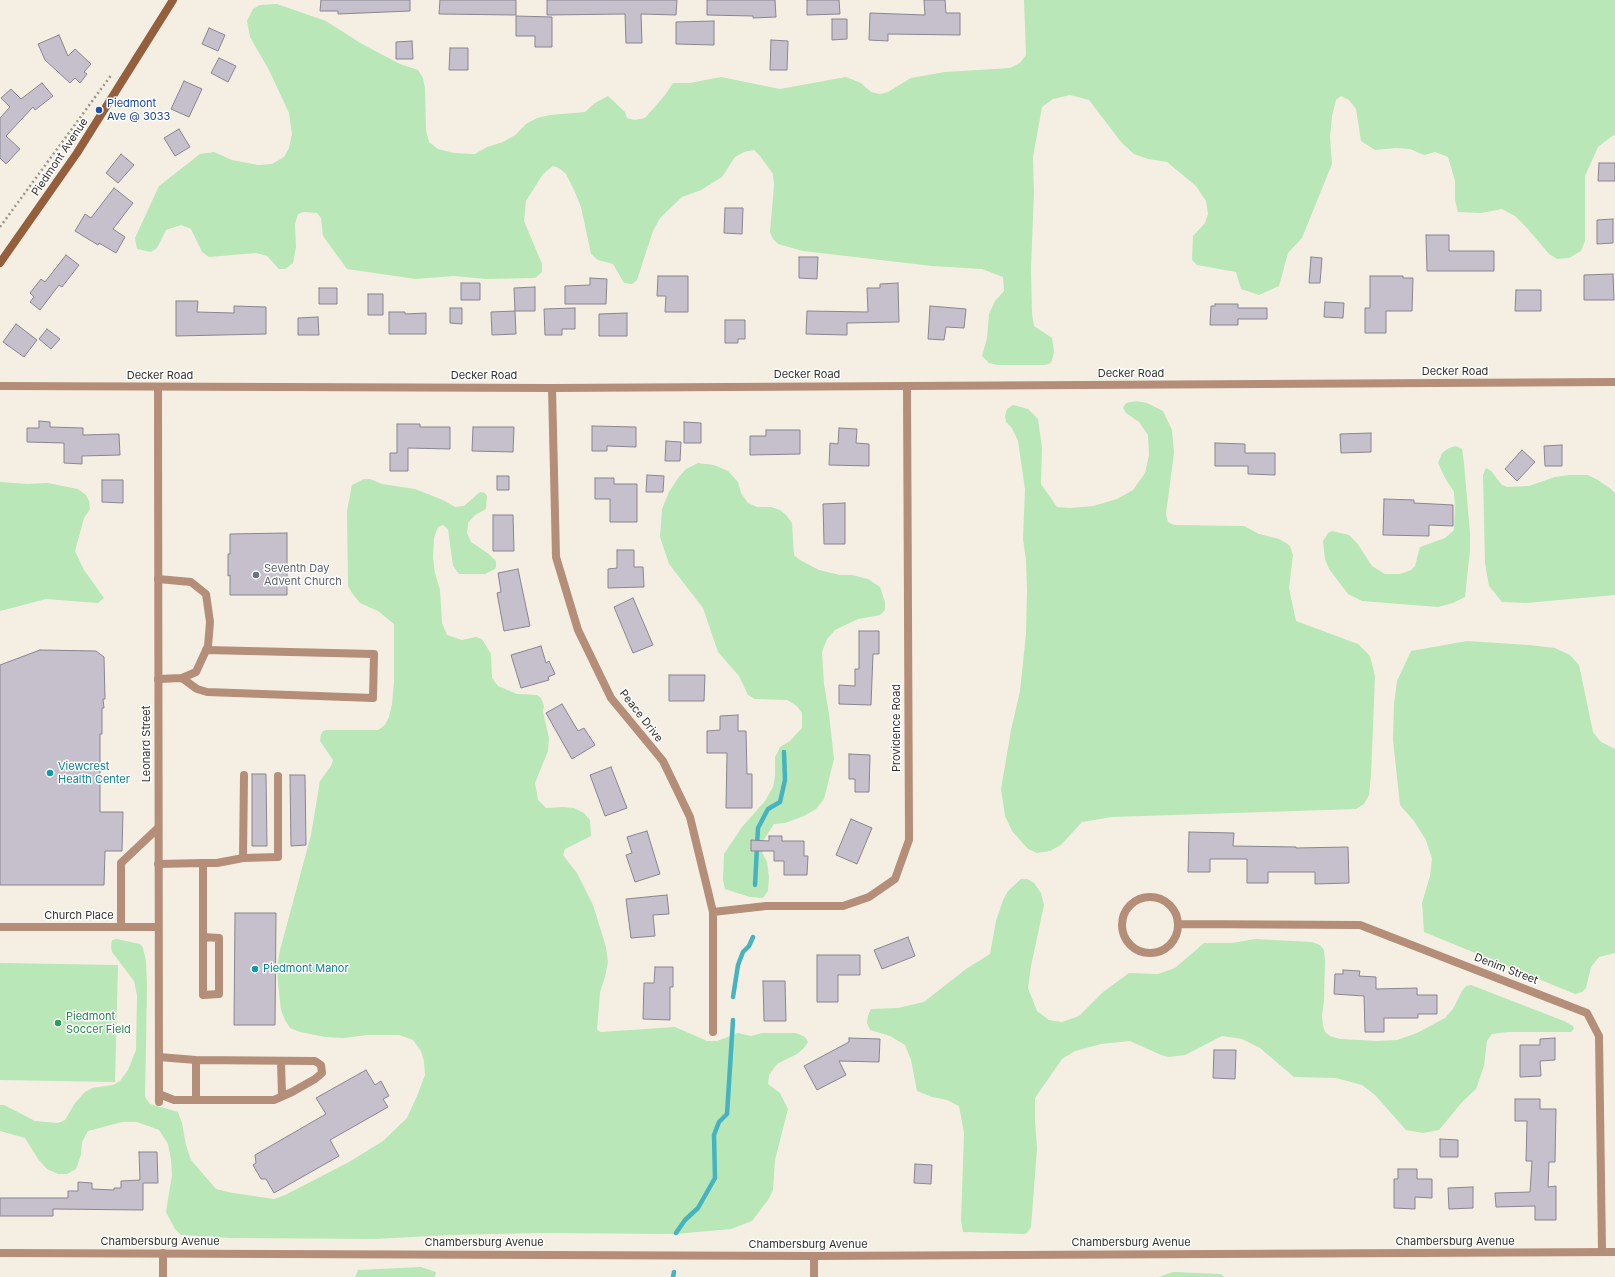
<!DOCTYPE html>
<style>
body{margin:0}
canvas{display:block;background:#f4efe2}
</style>
<canvas width="1615" height="1277"></canvas>
<script>
const context = document.querySelector('canvas').getContext('2d');
context.lineJoin = 'round';
function fill(path, color) { context.fillStyle = color; context.fill(path, 'evenodd'); }
const poly = rows => new Path2D(rows.map(r => 'M' + r).join(''));
function strokePath(path, color, width, dash) { context.strokeStyle = color; context.lineWidth = width; context.lineCap = dash ? 'butt' : 'round'; context.setLineDash(dash || []); context.stroke(path); }
function drawText(font, color, halo, rows, align = 'center') {
  context.font = font + ' Inter,sans-serif'; context.lineWidth = 3; context.setLineDash([]); context.textBaseline = 'middle'; context.strokeStyle = halo; context.fillStyle = color; for (const [text, x, y, turn = 0] of rows) {
    context.save(); context.translate(x, y); context.rotate((+turn || 0) * Math.PI / 180); context.textAlign = isNaN(turn) ? turn : align; if (halo) context.strokeText(text, 0, 0); context.fillText(text, 0, 0); context.restore();
  }
}
fill(poly([
 [1024,0,1615,0,1615,135,1612,136,1598,147,1585,176,1585,241,1581,251,1569,258,1557,259,1549,254,1527,228,1515,216,1502,209,1481,213,1458,212,1455,200,1455,181,1448,157,1435,152,1424,155,1410,149,1396,148,1375,150,1361,141,1356,109,1349,100,1341,96,1336,100,1332,116,1330,137,1332,164,1302,238,1288,253,1279,286,1259,295,1241,289,1236,272,1197,265,1192,260,1193,236,1205,223,1208,214,1206,201,1196,186,1167,162,1148,159,1134,154,1121,142,1089,100,1070,95,1053,99,1042,107,1033,157,1034,193,1031,268,1032,314,1034,326,1052,338,1054,351,1052,361,1049,364,1044,365,997,365,989,363,982,356,987,338,989,314,995,301,1004,291,1003,277,982,269,932,266,803,251,778,244,773,239,770,232,774,185,773,174,760,156,754,150,744,152,735,157,722,177,701,190,682,197,660,218,653,231,637,280,632,284,624,283,613,264,598,260,591,254,581,207,574,190,566,174,559,168,553,166,543,174,526,201,524,221,542,264,542,272,535,278,486,279,454,276,416,279,347,269,323,236,321,218,317,213,304,212,298,214,295,224,296,247,293,263,285,269,279,269,267,256,256,253,209,257,202,252,191,229,181,225,166,230,157,248,151,252,137,249,135,238,159,186,200,154,214,152,232,160,258,165,272,164,284,157,289,148,292,134,289,113,269,70,250,37,247,21,253,9,260,5,277,4,326,21,362,44,400,64,418,70,423,78,425,88,426,130,429,142,438,149,454,153,475,154,487,147,503,142,515,135,526,124,537,118,550,115,585,112,595,103,608,96,625,112,627,118,635,120,645,118,665,95,673,83,690,83,721,77,780,89,846,77,861,83,871,92,880,94,888,92,911,78,945,72,1010,68,1020,63,1026,55],
 [1136,401,1147,403,1163,411,1172,430,1174,453,1166,514,1168,522,1174,525,1244,526,1259,534,1279,539,1286,543,1290,546,1293,555,1289,588,1296,621,1358,644,1370,656,1375,676,1371,775,1369,795,1364,804,1356,809,1112,817,1082,822,1061,845,1050,851,1037,853,1028,849,1012,831,1005,816,1001,789,1011,730,1020,691,1026,634,1027,591,1026,560,1023,539,1025,489,1018,441,1012,428,1006,422,1005,416,1007,409,1013,405,1028,409,1038,419,1042,448,1041,484,1057,507,1070,508,1093,506,1117,499,1133,490,1145,473,1149,455,1148,435,1139,422,1126,413,1123,408,1126,403],
 [1456,446,1462,449,1464,463,1470,533,1470,550,1465,597,1453,603,1438,607,1362,601,1348,594,1329,569,1325,559,1323,541,1328,533,1332,531,1349,535,1357,543,1372,566,1385,574,1400,574,1411,570,1415,566,1420,547,1445,538,1454,530,1455,507,1454,492,1445,478,1438,463,1442,453,1449,448],
 [698,463,714,465,728,471,738,482,741,493,748,503,757,507,771,507,780,510,786,515,792,523,794,555,800,560,819,570,840,575,852,575,868,579,880,587,885,602,885,610,880,615,858,619,835,630,827,639,822,652,824,684,829,714,834,759,824,799,816,809,804,816,785,823,774,824,763,841,762,852,767,862,769,877,768,891,763,898,750,897,725,889,723,880,724,854,742,827,765,801,773,787,775,776,775,757,780,747,790,741,802,728,802,713,797,706,787,700,755,699,748,695,739,676,718,652,703,608,669,564,660,537,662,509,669,492,678,478,686,469],
 [1486,468,1491,471,1502,485,1507,487,1529,486,1555,477,1569,475,1588,475,1598,480,1611,489,1615,493,1615,595,1526,603,1502,602,1489,586,1485,563,1483,475],
 [364,479,370,479,382,484,415,489,443,500,455,507,464,506,480,492,485,493,487,496,486,509,475,515,468,523,467,533,471,542,489,554,496,561,496,567,495,569,485,574,459,574,453,566,448,529,443,525,438,527,434,538,433,558,435,573,440,590,442,623,447,635,462,640,476,637,482,639,491,654,492,678,498,686,517,694,537,695,541,698,544,706,543,712,549,738,548,751,535,783,538,800,546,808,563,807,574,808,584,813,590,820,591,836,565,849,563,855,577,873,593,905,606,947,608,962,605,977,600,992,597,1030,601,1032,675,1027,707,1041,717,1041,738,1033,751,1036,762,1033,796,1033,805,1037,808,1042,804,1048,797,1054,777,1064,769,1075,768,1084,780,1093,788,1109,775,1160,773,1190,768,1200,752,1221,731,1229,675,1234,540,1233,450,1235,375,1239,231,1238,181,1235,175,1229,166,1212,172,1175,171,1160,168,1144,159,1130,137,1122,122,1122,88,1131,82,1142,81,1155,76,1169,67,1174,58,1174,47,1169,38,1159,25,1138,0,1131,0,1105,4,1105,35,1121,58,1123,65,1120,75,1103,85,1092,92,1088,113,1085,120,1081,128,1070,136,1050,137,995,134,981,112,952,111,946,112,940,117,939,140,944,143,948,146,961,147,987,145,1097,150,1104,178,1112,182,1123,186,1145,191,1160,216,1189,233,1193,274,1199,285,1195,349,1162,383,1141,407,1118,417,1096,425,1075,424,1061,421,1051,413,1040,399,1035,367,1035,344,1038,325,1037,300,1032,290,1028,285,1020,281,1010,278,983,277,967,280,950,311,835,320,781,331,766,333,760,320,741,321,734,323,731,327,730,378,730,385,725,389,717,392,704,394,682,394,624,378,611,360,603,352,593,348,586,347,511,352,485],
 [0,482,28,484,48,483,78,489,86,495,89,501,90,509,84,518,75,551,84,570,104,598,98,603,46,599,0,611],
 [1467,641,1529,645,1555,648,1570,655,1579,665,1593,732,1601,742,1615,749,1615,953,1599,957,1591,967,1586,988,1582,992,1575,994,1424,932,1422,903,1430,876,1432,859,1426,840,1414,821,1400,805,1393,740,1394,704,1397,681,1411,651],
 [1021,879,1027,879,1034,883,1041,893,1044,905,1031,966,1028,988,1037,1011,1049,1020,1062,1022,1079,1016,1103,992,1129,973,1158,974,1175,968,1204,943,1232,943,1255,939,1312,942,1320,945,1324,950,1325,960,1324,1001,1322,1016,1323,1026,1325,1032,1330,1036,1340,1039,1376,1041,1397,1040,1417,1033,1445,1018,1453,1009,1462,991,1466,986,1471,985,1564,1021,1573,1026,1574,1029,1571,1032,1508,1032,1492,1034,1487,1041,1484,1066,1476,1089,1463,1101,1439,1130,1423,1133,1406,1130,1375,1095,1362,1085,1336,1078,1294,1077,1260,1048,1242,1039,1222,1036,1185,1055,1169,1057,1161,1055,1130,1041,1101,1044,1075,1051,1062,1059,1035,1098,1035,1120,1037,1149,1031,1227,1028,1232,1025,1234,963,1232,961,1221,964,1133,959,1106,947,1100,932,1097,917,1091,911,1060,905,1045,890,1036,870,1030,867,1023,868,1015,871,1009,898,1008,924,1002,966,969,990,954,996,921,1003,900,1008,891],
 [0,963,118,965,115,1082,0,1080],
 [421,1267,436,1272,435,1277,355,1277,358,1270],
 [1173,1272,1221,1274,1224,1277,1158,1277]
]), '#b9e7b7');
strokePath(poly([
 [755,885,758,828,768,809,780,802,785,780,784,752],
 [733,997,738,965,743,952,749,946,753,937],
 [676,1233,685,1220,698,1208,715,1178,714,1135,719,1122,727,1114,733,1020],
 [673,1277,674,1272]
]), '#46b4c0', 4.5);
const building = poly([
 [321,0,410,0,410,11,338,14,338,11,320,11,321,0],
 [440,0,516,0,516,15,439,14,440,0],
 [547,0,677,0,676,15,641,14,642,43,626,43,625,14,547,15,547,0],
 [707,0,775,0,776,17,753,18,753,16,707,15,707,0],
 [807,0,839,0,840,14,807,15,807,0],
 [924,0,945,0,946,13,960,13,960,35,888,34,888,41,869,40,870,13,925,15,924,0],
 [516,16,552,17,552,47,535,47,535,36,516,36,516,16],
 [832,19,847,19,847,39,832,40,832,19],
 [714,21,714,45,676,44,676,22,714,21],
 [209,28,225,35,218,51,202,44,209,28],
 [59,35,68,56,75,49,91,64,84,72,87,74,80,83,75,78,70,83,45,60,38,44,59,35],
 [771,40,788,41,787,70,770,70,771,40],
 [412,41,413,59,396,59,396,42,412,41],
 [450,48,468,48,468,70,449,70,450,48],
 [219,58,236,66,228,82,211,73,219,58],
 [184,81,202,89,189,117,171,109,184,81],
 [42,83,53,96,35,110,33,107,6,136,20,149,6,164,0,158,0,118,10,107,1,98,11,89,21,99,42,83],
 [179,129,190,147,175,156,164,138,179,129],
 [121,154,134,165,118,183,106,173,121,154],
 [1599,163,1615,163,1615,181,1598,181,1599,163],
 [114,188,133,203,113,229,125,237,116,253,99,243,98,245,75,231,85,214,91,218,114,188],
 [725,208,743,208,742,234,724,233,725,208],
 [1613,219,1613,243,1597,244,1597,220,1613,219],
 [1426,235,1449,235,1449,251,1494,251,1494,271,1427,271,1426,235],
 [66,255,79,265,62,287,59,285,40,310,30,302,34,297,30,293,41,279,45,282,66,255],
 [799,257,818,257,817,279,799,278,799,257],
 [1311,257,1322,258,1320,283,1309,283,1311,257],
 [1613,274,1614,300,1584,300,1584,275,1613,274],
 [658,276,688,276,688,312,665,312,666,296,657,296,658,276],
 [1370,276,1403,276,1403,278,1413,278,1412,311,1386,311,1386,333,1365,333,1365,308,1370,308,1370,276],
 [590,278,607,279,606,304,565,304,565,286,590,285,590,278],
 [461,283,480,283,480,300,461,300,461,283],
 [898,283,899,322,847,323,847,335,806,334,807,311,868,312,867,288,880,288,880,284,898,283],
 [535,287,535,311,515,311,516,334,492,335,491,312,515,311,514,288,535,287],
 [319,288,337,288,337,304,319,304,319,288],
 [1516,290,1541,290,1541,311,1515,311,1516,290],
 [368,294,383,294,383,315,368,315,368,294],
 [176,301,198,301,197,312,234,313,234,306,266,307,266,334,176,336,176,301],
 [1325,302,1344,303,1343,318,1324,317,1325,302],
 [1215,304,1238,304,1238,308,1267,308,1267,319,1238,319,1238,325,1210,325,1211,306,1215,306,1215,304],
 [930,306,966,309,964,328,946,327,944,340,928,339,930,306],
 [450,308,462,308,462,324,450,323,450,308],
 [575,308,575,329,562,329,562,335,545,335,544,309,575,308],
 [389,312,405,312,405,314,426,313,426,334,389,334,389,312],
 [627,313,627,336,599,336,599,314,627,313],
 [318,317,319,335,298,335,298,318,318,317],
 [725,320,745,320,745,339,738,339,738,343,725,343,725,320],
 [16,324,37,340,24,357,3,342,16,324],
 [47,329,60,339,51,349,39,339,47,329],
 [39,421,50,422,50,427,83,428,83,435,119,434,120,455,82,456,82,464,64,463,64,443,27,442,27,428,39,428,39,421],
 [684,422,701,423,701,443,684,443,684,422],
 [397,424,420,424,420,427,450,427,450,449,408,448,408,471,390,471,390,453,397,453,397,424],
 [592,426,636,427,636,447,607,446,607,451,592,451,592,426],
 [473,427,514,427,513,452,472,451,473,427],
 [839,428,857,429,856,443,869,444,869,466,829,465,830,443,838,444,839,428],
 [766,430,800,430,800,454,750,455,750,436,766,436,766,430],
 [1371,433,1371,452,1341,453,1340,434,1371,433],
 [666,441,681,442,680,461,665,461,666,441],
 [1215,443,1245,444,1245,453,1275,453,1275,475,1248,474,1248,466,1215,466,1215,443],
 [1562,445,1562,466,1545,466,1544,446,1562,445],
 [1522,450,1535,462,1517,481,1505,469,1522,450],
 [647,475,664,476,663,492,646,492,647,475],
 [497,476,509,476,509,490,497,490,497,476],
 [595,478,614,478,614,484,637,484,637,522,610,522,610,499,595,499,595,478],
 [102,480,123,480,123,503,102,502,102,480],
 [1384,499,1414,500,1414,503,1453,505,1453,526,1429,525,1429,536,1383,535,1384,499],
 [845,503,845,544,824,544,823,504,845,503],
 [493,515,513,515,514,551,493,551,493,515],
 [287,533,287,595,230,595,230,575,228,576,228,554,230,554,230,534,287,533],
 [617,550,634,550,634,567,643,567,644,587,608,588,608,569,617,568,617,550],
 [518,569,530,626,504,631,497,593,501,592,498,573,518,569],
 [633,598,653,645,633,653,614,607,633,598],
 [859,631,879,631,879,654,873,654,871,705,839,704,839,685,855,686,855,669,859,669,859,631],
 [541,646,546,663,549,661,555,674,548,677,549,680,521,688,511,655,541,646],
 [40,650,96,651,104,657,105,699,103,699,104,708,102,708,102,734,100,734,100,812,123,812,122,851,105,851,104,885,0,885,0,665,40,650],
 [669,675,705,675,704,701,669,701,669,675],
 [562,704,578,731,584,728,595,745,572,759,546,713,562,704],
 [738,715,738,731,746,731,747,774,752,774,752,808,726,808,727,753,707,753,707,731,720,730,720,716,738,715],
 [849,754,870,755,869,792,855,792,855,779,849,779,849,754],
 [611,767,627,808,605,816,590,775,611,767],
 [252,774,266,774,267,846,252,846,252,774],
 [290,775,305,775,306,845,291,846,290,775],
 [851,819,872,828,857,864,836,855,851,819],
 [647,831,660,874,635,882,626,855,632,853,627,837,647,831],
 [1189,832,1234,833,1233,846,1296,847,1296,848,1348,847,1349,883,1315,884,1315,872,1268,872,1268,883,1247,883,1247,859,1210,859,1210,872,1188,872,1189,832],
 [769,836,782,836,782,841,804,841,804,856,808,856,807,875,784,875,784,861,774,861,774,851,751,851,751,840,769,841,769,836],
 [667,895,669,914,653,915,655,936,631,938,626,899,667,895],
 [235,913,276,913,275,1025,234,1025,235,913],
 [908,937,915,956,882,969,874,950,908,937],
 [817,955,860,955,860,975,838,975,838,1002,817,1002,817,955],
 [655,967,673,967,673,987,670,987,670,1020,643,1019,644,983,654,983,655,967],
 [1343,970,1360,971,1359,976,1376,977,1376,989,1417,988,1417,995,1437,995,1437,1014,1418,1014,1418,1018,1384,1018,1384,1032,1365,1032,1364,996,1334,994,1335,974,1343,974,1343,970],
 [763,981,785,981,786,1021,764,1021,763,981],
 [849,1038,880,1039,879,1062,839,1061,846,1075,817,1090,804,1066,849,1042,849,1038],
 [1555,1038,1555,1060,1540,1061,1541,1076,1520,1077,1520,1045,1540,1045,1540,1039,1555,1038],
 [1214,1050,1236,1050,1235,1079,1213,1078,1214,1050],
 [366,1070,375,1085,381,1081,389,1096,383,1099,388,1107,330,1140,339,1156,274,1193,266,1179,261,1179,253,1165,256,1163,255,1155,326,1114,316,1098,366,1070],
 [1515,1099,1540,1099,1540,1109,1556,1109,1555,1162,1549,1162,1548,1187,1556,1186,1556,1220,1535,1220,1535,1206,1496,1207,1495,1193,1530,1192,1532,1161,1526,1161,1527,1121,1515,1121,1515,1099],
 [1440,1139,1458,1140,1458,1157,1440,1157,1440,1139],
 [139,1152,157,1152,158,1183,143,1183,143,1210,53,1209,53,1216,0,1216,0,1198,68,1198,68,1191,78,1191,78,1182,92,1183,92,1189,114,1190,114,1188,121,1188,121,1181,140,1180,139,1152],
 [915,1164,932,1165,931,1184,914,1183,915,1164],
 [1398,1169,1417,1169,1417,1179,1432,1179,1432,1198,1415,1197,1415,1209,1394,1208,1394,1179,1398,1179,1398,1169],
 [1473,1187,1473,1208,1449,1209,1448,1188,1473,1187]
]);
fill(building, '#c5c0cc');
strokePath(building, '#8a8590', 1);
strokePath(poly([
 [0,227,112,74]
]), '#99958c', 2.5, [2, 3]);
strokePath(poly([
 [158,579,191,582,206,594,210,622,208,646,196,672,182,678,158,679],
 [182,678,197,689,207,692,373,698,374,654,206,650],
 [243,858,244,775],
 [203,863,203,995,219,994,219,938,203,937],
 [158,864,203,863,217,863,243,858,278,857,278,776],
 [121,927,121,863,158,828],
 [159,1057,196,1060,315,1061,321,1065,322,1073,315,1079,292,1092,274,1100,174,1100,159,1094],
 [281,1061,282,1096],
 [196,1100,196,1060]
]), '#b48e78', 8);
strokePath(poly([
 [158,387,159,1102],
 [552,388,556,557,578,630,611,698,663,761,690,817,713,912,713,1032],
 '1122 925a28 28 0 1 1 56 0a28 28 0 1 1-56 0Z',
 [713,912,766,906,843,906,869,897,895,879,909,840,907,386],
 [1178,924,1360,925,1587,1013,1599,1036,1602,1252],
 [0,927,158,927],
 [163,1277,163,1253],
 [814,1277,814,1256]
]), '#b48e78', 8);
strokePath(poly([
 [0,386,552,388,1615,382],
 [0,1253,814,1256,1615,1252]
]), '#b48e78', 8);
strokePath(poly([
 [0,263,77,153,173,0]
]), '#955e3d', 8);
for (const [x, y, r, color] of [
 [99,110,4,"#1a4fb4"],
 [256,575,4,"#6b7280"],
 [50,773,4,"#0f9aa8"],
 [255,969,4,"#0f9aa8"],
 [58,1023,4,"#2e9e5b"]
]) { const dot = new Path2D(); dot.arc(x, y, r, 0, 2 * Math.PI); context.fillStyle = color; context.fill(dot); strokePath(dot, '#fff', 1.5); }
drawText('11px', '#164399', '#fff', [
 ["Piedmont",107,104],
 ["Ave @ 3033",107,117]
], 'left');
drawText('11px', '#33312c', '#fff', [
 ["Piedmont Avenue",60,157,-56],
 ["Decker Road",1455,372],
 ["Decker Road",1131,374],
 ["Decker Road",807,375],
 ["Decker Road",160,376],
 ["Decker Road",484,376],
 ["Peace Drive",641,716,52],
 ["Providence Road",897,728,-90],
 ["Leonard Street",147,744,-90],
 ["Church Place",79,916],
 ["Denim Street",1506,969,21],
 ["Chambersburg Avenue",160,1242],
 ["Chambersburg Avenue",1455,1242],
 ["Chambersburg Avenue",484,1243],
 ["Chambersburg Avenue",1131,1243],
 ["Chambersburg Avenue",808,1245]
]);
drawText('11px', '#5b616d', '#fff', [
 ["Seventh Day",264,569],
 ["Advent Church",264,582]
], 'left');
drawText('11px', '#0d838f', '#fff', [
 ["Viewcrest",58,767],
 ["Health Center",58,780],
 ["Piedmont Manor",263,969]
], 'left');
drawText('11px', '#27864d', '#fff', [
 ["Piedmont",66,1017],
 ["Soccer Field",66,1030]
], 'left');
</script>
